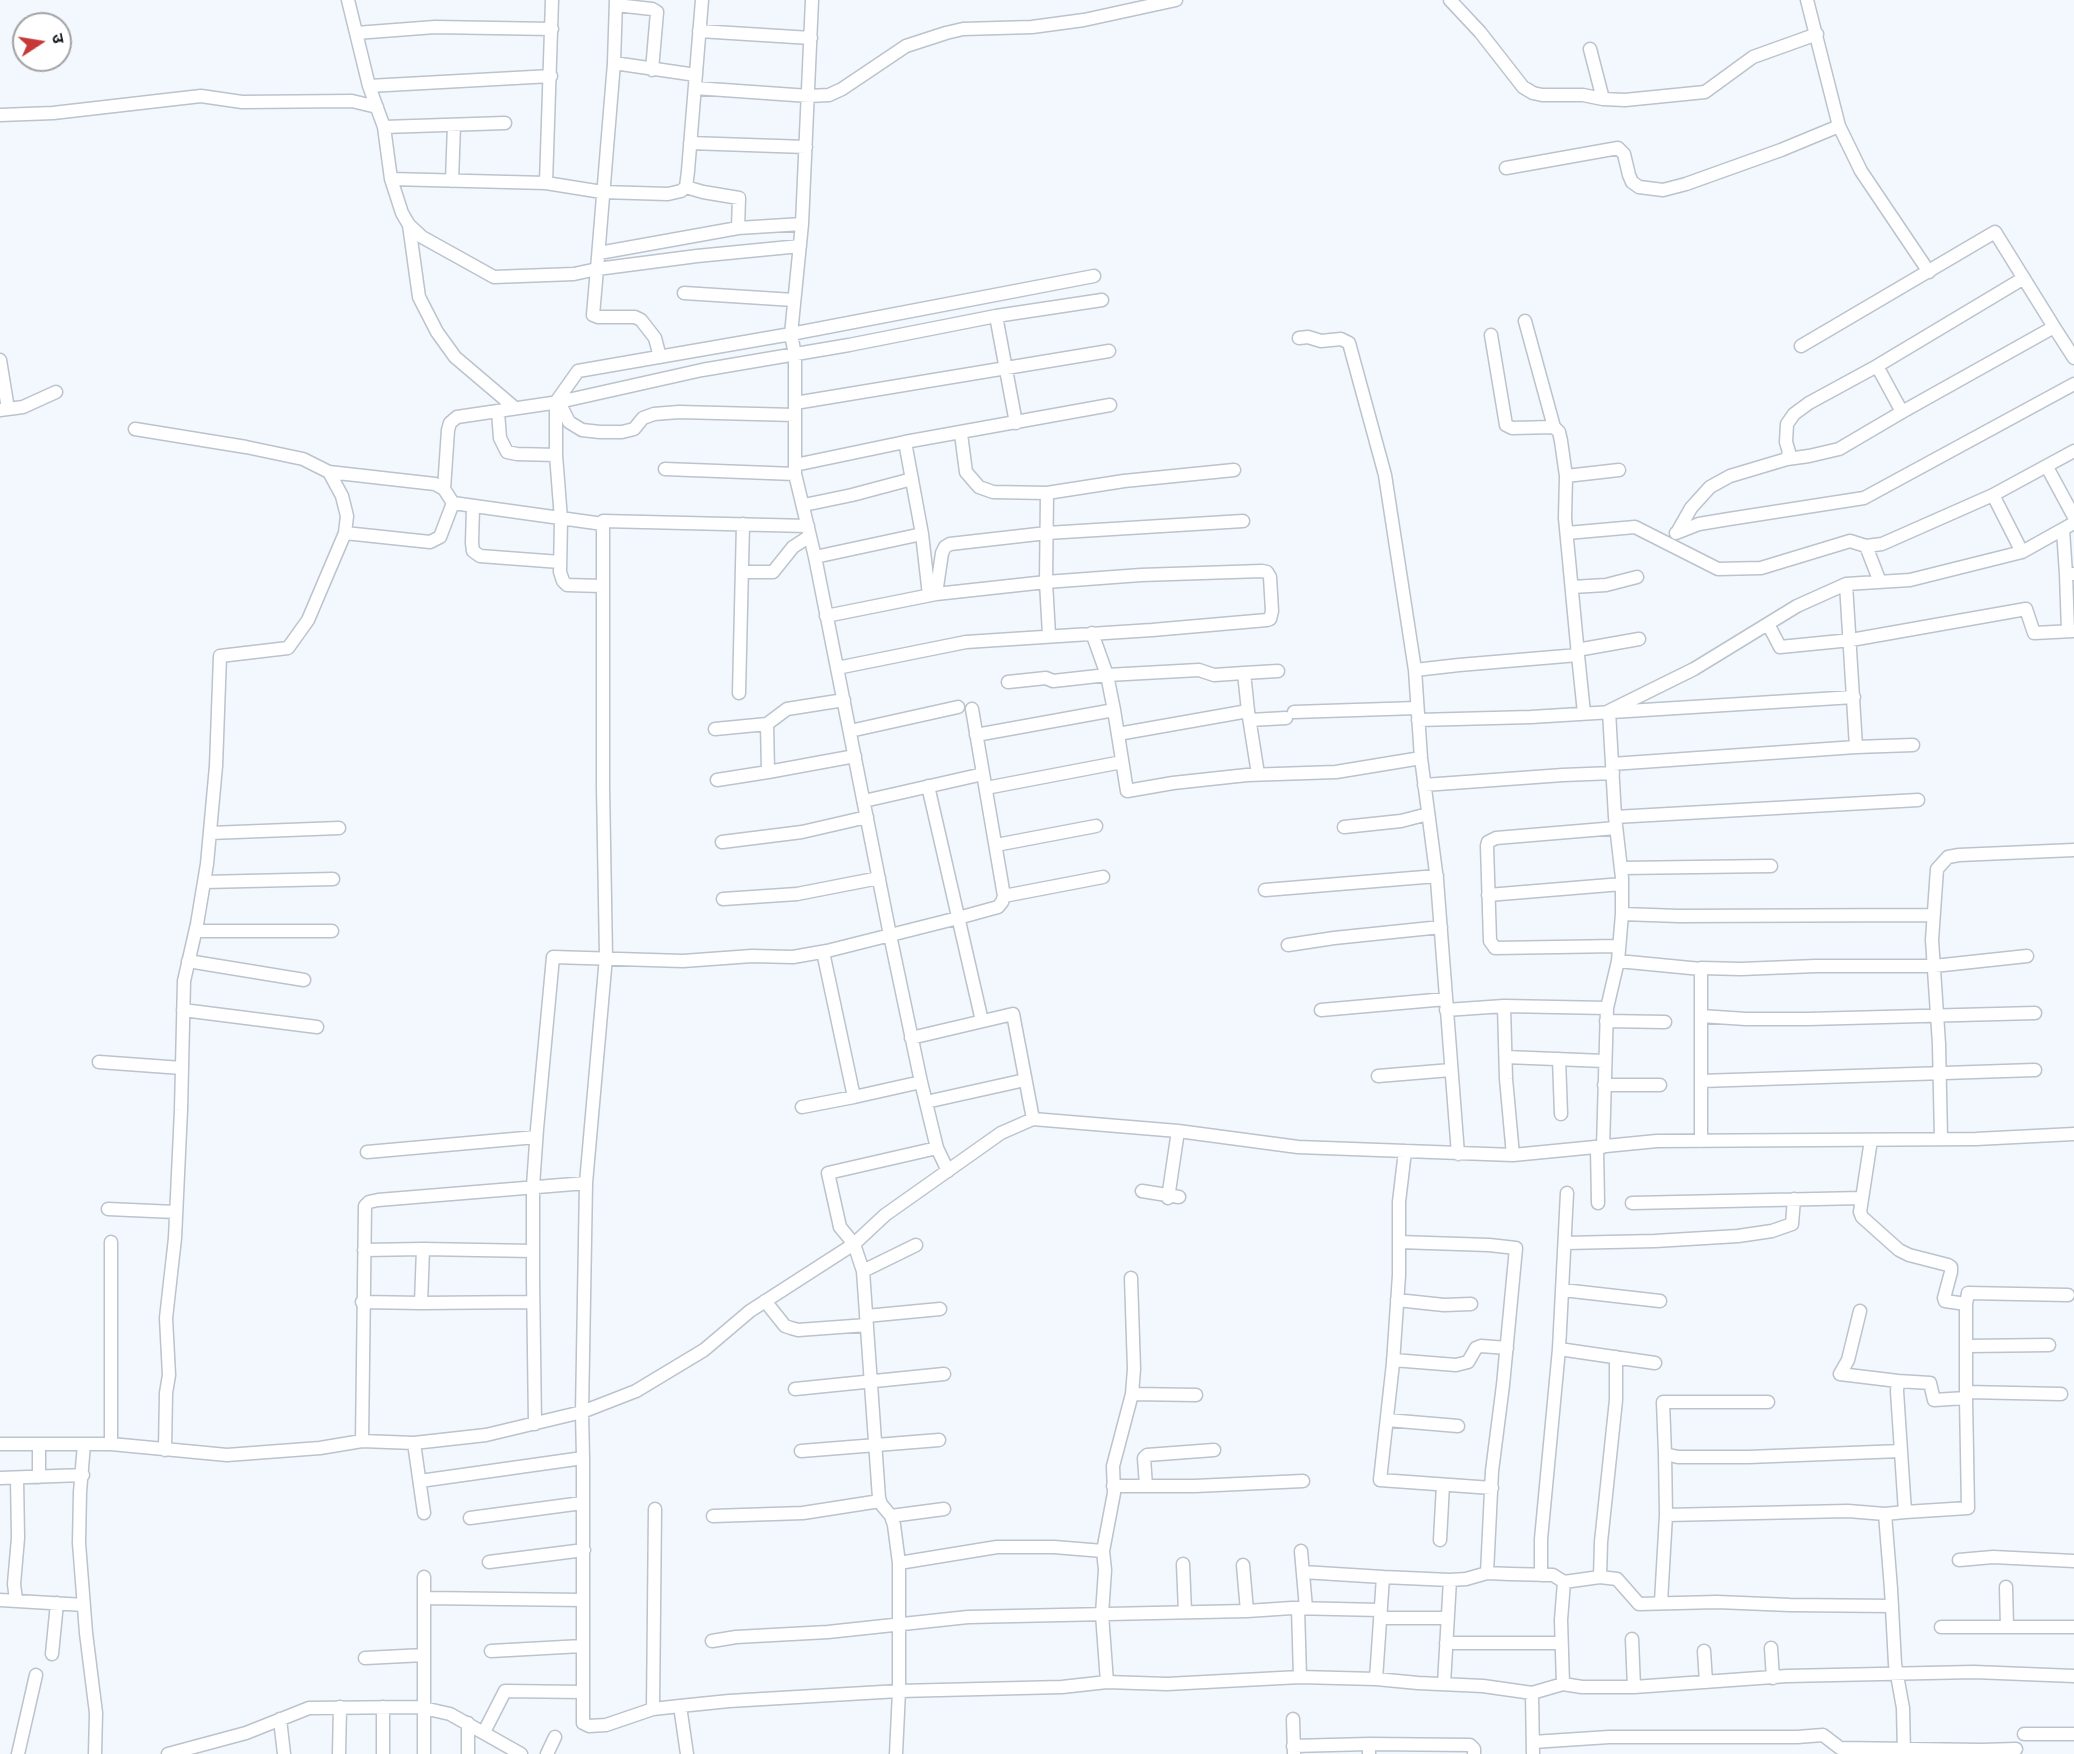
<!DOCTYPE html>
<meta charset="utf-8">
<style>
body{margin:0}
#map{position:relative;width:2074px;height:1754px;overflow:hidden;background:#f3f8fe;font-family:"DM Sans","Noto Sans Devanagari",sans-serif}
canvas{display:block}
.north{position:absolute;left:12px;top:12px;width:60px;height:60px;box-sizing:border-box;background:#fff;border:2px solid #a1a2a4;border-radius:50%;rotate:78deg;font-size:16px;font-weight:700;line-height:24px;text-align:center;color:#14171b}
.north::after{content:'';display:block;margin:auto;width:21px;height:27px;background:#c73938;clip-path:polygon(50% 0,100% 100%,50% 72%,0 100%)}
</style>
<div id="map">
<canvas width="2074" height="1754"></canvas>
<div class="north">उ</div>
</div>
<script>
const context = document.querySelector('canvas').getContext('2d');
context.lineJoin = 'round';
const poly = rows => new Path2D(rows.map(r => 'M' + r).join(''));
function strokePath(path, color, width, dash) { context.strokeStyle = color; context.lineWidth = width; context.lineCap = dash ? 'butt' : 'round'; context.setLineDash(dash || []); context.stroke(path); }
const minor = poly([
 [348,0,369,86,384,127,391,179,402,213,409,225,422,237,494,277,574,274,597,269,614,63,616,0],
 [812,0,802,224,791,334,795,355,795,474,815,557,890,935,921,1082,937,1148,948,1171],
 [1450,0,1480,32,1523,87,1533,93,1542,95,1583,95,1603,99,1625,100,1705,92,1753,57,1817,34],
 [1807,0,1839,126,1861,171,1929,272],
 [616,5,652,9,657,12,652,70],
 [699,31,811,38],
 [356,33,435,27,552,29],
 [1590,49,1603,99],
 [614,63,696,75],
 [369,86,551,76],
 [695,88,809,96,829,95,842,89,906,46,946,33,963,29,1032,27,1084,20,1176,0],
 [0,115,53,113,201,96,242,102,352,101,377,107],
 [384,127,505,123],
 [690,143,806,147],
 [1506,168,1618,148,1624,154,1629,175,1632,182,1639,187,1663,190,1686,184,1781,150,1839,126],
 [391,179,546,183,602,192,668,194,681,191,686,187,688,171,702,0],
 [452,181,454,125],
 [546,183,552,0],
 [686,187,703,192,739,198,738,228],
 [409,225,419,297,437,332,455,357,515,408],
 [599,253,738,228,802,224],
 [684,293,794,300],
 [996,316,1016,423],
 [1525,321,1554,427,1559,432,1561,441,1566,476,1565,518,1578,655],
 [1491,335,1506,425,1512,428,1554,427],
 [1299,338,1308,337,1321,341,1341,339,1349,343,1385,475,1415,670,1421,758,1437,880,1458,1154],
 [1801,346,1995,232,2054,327],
 [660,357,655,338,641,320,635,317,598,317,593,315,597,269,697,256,800,246],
 [0,360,8,409],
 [1877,366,1902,412,2054,327,2074,358],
 [559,402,569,422,582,430,600,432,622,432,634,429,643,418,654,414,679,412,795,415],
 [795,403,1109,351],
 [0,410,23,407,56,392],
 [498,412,500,438,507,452,517,454,556,455],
 [135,429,246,447,303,459,329,472,342,496,347,516,345,533,308,620,288,648,220,656,216,766,207,864,197,924,184,981,181,1110,175,1238,166,1318,169,1375,166,1393,165,1450],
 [961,434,966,472,979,487,993,492,1047,493,1046,582,1049,635],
 [905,442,922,534,929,595],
 [1787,459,1809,456,1839,449,1902,412],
 [795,465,905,442,1110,405],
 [2047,467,2074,517],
 [665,469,795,474],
 [329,472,435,484,444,489,453,503,603,524],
 [1566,476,1619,470],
 [444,489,448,430,450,423,457,417,559,402,702,370,849,345,996,316,1102,300],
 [1047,493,1124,481,1234,470],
 [1993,495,2022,552],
 [804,505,852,495,912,479],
 [473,507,472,543,473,551,480,556,560,562],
 [2063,530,2066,574],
 [1678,531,1691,508,1710,487,1730,476,1787,459,1789,452,1786,442,1787,424,1794,414,1809,403,1877,366,2024,278],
 [345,533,430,542,440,537,453,503],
 [1567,533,1635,527,1718,569,1761,568,1850,541,1866,546,1882,544,1993,495,2074,451],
 [1676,533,1699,524,1729,519,1864,498,2074,384],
 [1866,546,1880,582],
 [815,557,922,534],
 [742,572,773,572,793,547,810,536],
 [602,586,567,585,563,581,560,572,561,519,556,455,556,402,578,371,791,334,1094,276],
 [1572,587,1606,585,1637,577],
 [936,594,942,553,945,547,950,544,1047,533,1243,521],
 [826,616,936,594,1046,582,1141,575,1262,571,1267,572,1270,577,1272,611,1270,619,1267,620,1152,630,966,642,837,668],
 [1768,624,1780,647,1851,640,2026,609,2034,633,2074,631],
 [2068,631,2066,574,2074,574],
 [1092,633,1107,675,1114,710],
 [1577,650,1639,639],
 [1415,670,1459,665,1578,655,1584,713],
 [1244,673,1278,671],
 [1008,682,1046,678,1053,681,1107,675,1199,670,1214,675,1244,673,1248,711,1258,774],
 [739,693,743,524],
 [844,700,787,709,767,724,768,772,855,756],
 [1294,712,1417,708],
 [1250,720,1286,718],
 [1418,720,1531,717,1854,697],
 [715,729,767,724],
 [850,731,958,707],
 [1118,734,1248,711],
 [976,735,1114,710,1127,791,1173,783,1247,775,1336,772,1421,758],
 [1856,747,1913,745],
 [1612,764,1856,747,1846,584],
 [717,780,768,772],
 [1424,785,1563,775,1613,773],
 [928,786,982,1021],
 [986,788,1122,762],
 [864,801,983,774],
 [1615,817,1918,800],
 [1344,827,1401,821,1428,814],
 [1616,828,1496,838,1488,842,1487,846,1490,941,1495,948,1618,946],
 [210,833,339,828],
 [722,842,802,832,867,817],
 [996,845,1096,826],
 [1621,868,1771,866],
 [204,882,333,879],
 [1265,890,1437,876],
 [1488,895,1622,884],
 [1004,896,1103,877],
 [723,899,797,894,879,878],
 [1622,914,1679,916,1932,915],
 [196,931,332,931],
 [1288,945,1334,938,1441,927],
 [188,961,304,980],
 [1618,961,1701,969],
 [1504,1006,1506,1079,1513,1155],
 [183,1010,317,1027],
 [1321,1010,1446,999],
 [1446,1010,1504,1006,1607,1008],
 [1701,1016,1746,1019,1808,1019,2035,1013],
 [1606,1021,1665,1022],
 [911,1038,1013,1014,1033,1119],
 [1506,1057,1604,1061],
 [1559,1059,1561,1114],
 [99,1062,182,1068],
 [1378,1076,1451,1070],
 [1701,1081,2035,1070],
 [921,1082,854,1097,823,952,958,918,998,907,1002,902,1004,896,972,709],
 [1604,1085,1660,1085],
 [926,1102,1025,1080],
 [802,1107,854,1097],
 [1941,1139,1939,1044,1932,940,1937,869,1948,857,1959,855,2074,850],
 [1871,1140,1860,1212,1862,1217,1899,1250,1909,1255,1948,1265,1951,1267,1951,1272,1944,1298,1945,1301,1966,1304,1966,1398,1934,1400,1930,1383,1898,1381,1897,1391,1905,1512,1885,1514,1891,1589,1895,1664,1903,1708,1904,1754],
 [1701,1141,1701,968,1741,969,1816,966,1934,966,2027,956],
 [1597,1147,1598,1203],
 [1603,1147,1607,1008,1618,961,1622,914,1622,878,1615,817,1609,711,1694,669,1797,606,1846,584,1910,580,2022,552,2074,523],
 [1405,1151,1399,1202,1399,1275,1393,1363,1380,1480,1492,1488],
 [367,1152,536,1137],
 [1142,1191,1179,1197],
 [1168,1198,1178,1131],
 [1632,1203,1862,1198],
 [108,1209,175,1212],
 [1399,1242,1489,1245,1516,1248,1503,1385,1492,1471,1487,1573],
 [1565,1243,1655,1241,1738,1236,1772,1231,1792,1224,1794,1199],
 [364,1250,423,1249],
 [533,1251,423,1249,421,1303,533,1302],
 [863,1271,916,1245],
 [1563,1290,1660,1301],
 [1397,1300,1444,1305,1471,1304],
 [765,1301,785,1326,791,1328,798,1330,867,1325],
 [362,1302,421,1303],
 [1966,1304,1968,1293,2068,1295],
 [1860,1311,1848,1360,1840,1374,1898,1381],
 [866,1316,940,1309],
 [1967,1346,2049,1345],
 [1559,1349,1655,1363],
 [1616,1357,1616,1400,1601,1542,1600,1577,1617,1579,1639,1604,1717,1602,1790,1605,1892,1606],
 [1393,1360,1456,1365,1468,1362,1476,1348,1481,1346,1507,1348],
 [795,1389,944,1374],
 [1966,1392,2061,1394],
 [1132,1394,1196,1395],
 [1768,1402,1663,1402,1665,1454,1678,1457,1748,1457,1901,1451],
 [1387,1420,1458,1426],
 [535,1424,533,1278,533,1186,537,1129,553,957,683,961,752,956,793,957,827,951],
 [362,1441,365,1206,369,1202,378,1200,586,1183],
 [414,1443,424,1513],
 [0,1444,111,1444,227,1455,320,1448,362,1441,414,1443,486,1435,582,1412,636,1391,704,1350,750,1311,854,1244,885,1215,1001,1133,1033,1119,1178,1131,1298,1147,1513,1155,1657,1141,1976,1139,2074,1134],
 [39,1444,39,1477],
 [84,1444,80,1492,79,1543,86,1633,96,1713,95,1754],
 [111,1444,111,1242],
 [801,1451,939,1440],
 [1665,1454,1666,1515,1848,1511,1885,1514],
 [0,1478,83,1475],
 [420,1481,583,1458],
 [1113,1486,1195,1486,1303,1481],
 [1146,1486,1144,1458,1147,1455,1214,1450],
 [1905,1512,1968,1508,1966,1398],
 [713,1516,803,1513,880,1501],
 [891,1516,944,1509],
 [470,1518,582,1503],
 [1440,1540,1443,1485],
 [1103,1551,1105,1570,1102,1614,1107,1682],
 [1301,1551,1306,1608],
 [1959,1560,1993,1557,2074,1561],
 [489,1562,584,1550],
 [899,1563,997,1547,1054,1547,1103,1551,1114,1493,1113,1466,1132,1394,1134,1369,1131,1278],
 [1183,1564,1185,1612],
 [1243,1565,1247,1611],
 [1303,1572,1383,1577],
 [1541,1575,1541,1539,1559,1349,1567,1193],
 [424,1577,424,1754],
 [2006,1587,2007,1627],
 [425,1598,583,1600],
 [0,1600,84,1605],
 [16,1600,14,1584,18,1538,17,1478],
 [1661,1602,1666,1515],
 [1298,1608,1300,1677],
 [1380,1618,1447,1618],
 [1941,1627,2074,1627],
 [1632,1639,1634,1687],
 [712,1641,736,1637,828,1632,968,1617,1247,1611,1292,1608,1380,1610],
 [1446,1643,1561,1643],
 [1771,1648,1773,1678],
 [491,1651,582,1646],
 [1704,1651,1706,1682],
 [52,1654,57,1603],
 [365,1658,424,1655],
 [1376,1679,1418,1683,1483,1686,1532,1693],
 [1444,1684,1450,1580],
 [1563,1684,1582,1687,1634,1687,1787,1676,1974,1672,2074,1676],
 [680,1706,729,1701,899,1691,1062,1687,1107,1682,1167,1684,1300,1677,1376,1679,1383,1577,1450,1580,1466,1579,1487,1573,1510,1574,1553,1575,1564,1582],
 [383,1707,383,1754],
 [653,1709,655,1509],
 [280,1719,284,1754],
 [1293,1719,1294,1754],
 [468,1723,468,1754],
 [484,1732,505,1691,583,1692],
 [2024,1734,2074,1734],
 [1533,1742,1609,1737,1797,1737,1823,1735,1840,1748,1981,1750,1981,1754],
 [1293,1746,1369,1744],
 [1981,1750,2016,1749],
 [18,1754,36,1675],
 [168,1754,246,1733,309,1708,419,1707,450,1714,521,1754],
 [339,1754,340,1707],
 [547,1754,555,1737],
 [687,1754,680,1706,653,1709,606,1725,589,1726,583,1723,583,1458,582,1412,586,1183,606,957,603,787,603,521,808,526],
 [896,1754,899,1691,899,1563,894,1525,891,1516,881,1504,879,1498,863,1271,854,1244,840,1227,828,1173,937,1148],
 [1369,1754,1369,1744,1470,1745,1474,1749,1474,1754],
 [1533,1754,1532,1693,1563,1684,1561,1620,1564,1582,1600,1577]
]);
strokePath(minor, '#bbc3cd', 15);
strokePath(minor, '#fff', 12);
</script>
